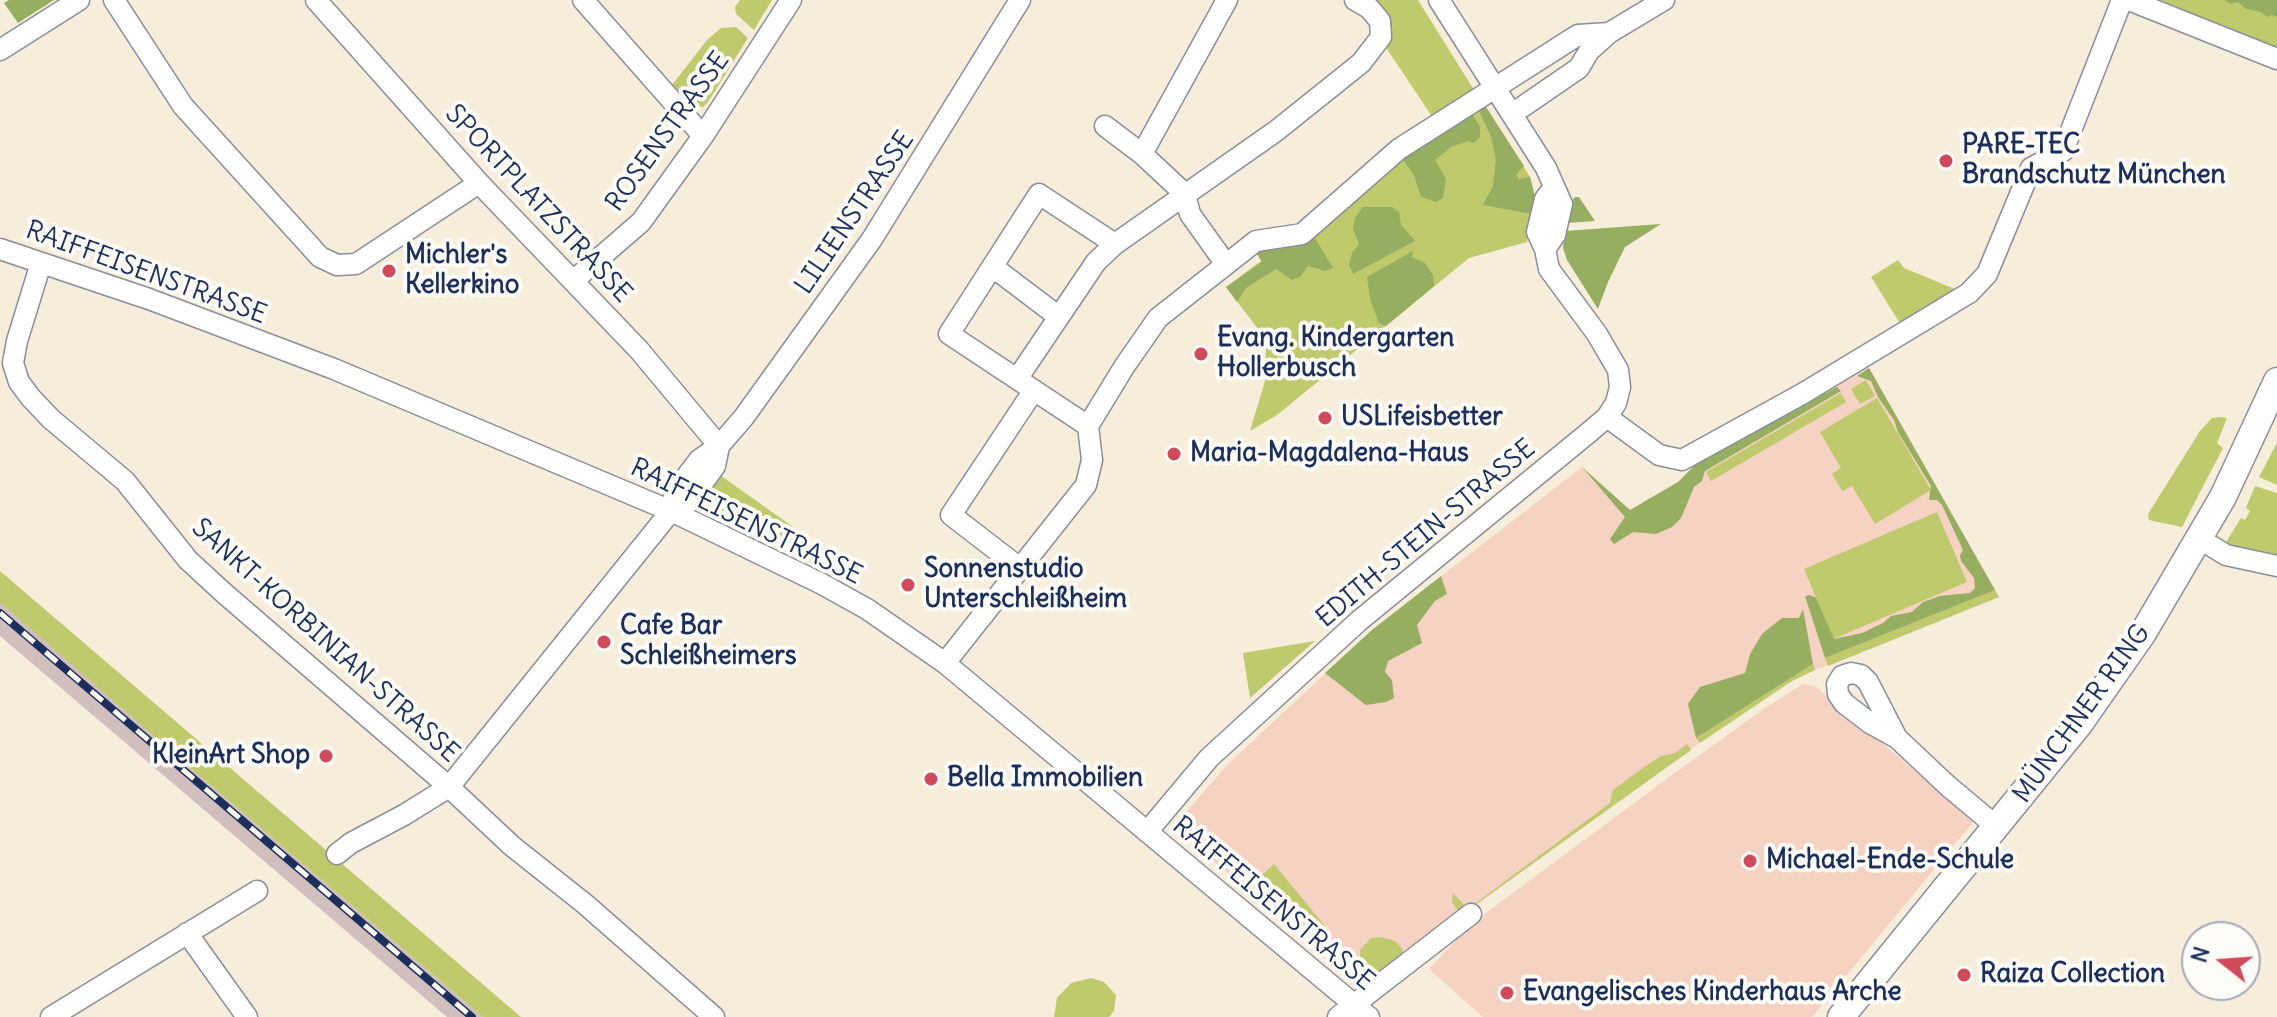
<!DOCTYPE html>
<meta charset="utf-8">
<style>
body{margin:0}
#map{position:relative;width:2277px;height:1017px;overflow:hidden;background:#f7eddb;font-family:Delius,sans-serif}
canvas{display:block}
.north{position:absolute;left:2181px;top:921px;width:80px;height:80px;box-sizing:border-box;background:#fdfcf7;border:2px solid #a3aaba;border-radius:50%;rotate:287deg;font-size:22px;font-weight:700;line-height:32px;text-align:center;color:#1b2f5e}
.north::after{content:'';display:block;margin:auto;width:28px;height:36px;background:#d1495b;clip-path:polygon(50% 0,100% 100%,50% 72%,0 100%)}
</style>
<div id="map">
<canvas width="2277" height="1017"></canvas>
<div class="north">N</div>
</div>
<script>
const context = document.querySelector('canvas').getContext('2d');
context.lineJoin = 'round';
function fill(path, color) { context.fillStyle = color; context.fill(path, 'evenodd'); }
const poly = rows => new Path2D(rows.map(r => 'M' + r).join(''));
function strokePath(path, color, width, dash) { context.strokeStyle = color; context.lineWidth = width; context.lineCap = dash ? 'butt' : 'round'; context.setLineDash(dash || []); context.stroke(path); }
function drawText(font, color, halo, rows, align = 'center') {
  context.font = font + ' Delius,sans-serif'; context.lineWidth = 8; context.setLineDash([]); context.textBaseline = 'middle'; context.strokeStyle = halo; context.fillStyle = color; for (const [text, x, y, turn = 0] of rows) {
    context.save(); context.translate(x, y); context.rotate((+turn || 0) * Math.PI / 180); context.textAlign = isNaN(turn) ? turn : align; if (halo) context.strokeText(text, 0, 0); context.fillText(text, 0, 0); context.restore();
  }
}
fill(poly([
 [1869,368,1999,597,1815,670,1792,681,1699,743,1365,986,1185,838,1180,828,1182,817,1227,765,1372,630,1582,467,1630,510,1678,482,1695,465],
 [1803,684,1815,686,1974,821,1812,1017,1483,1017,1429,969,1471,924,1672,775,1765,708]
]), '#f5d2c2');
fill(poly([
 [0,601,194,771,483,1017,447,1017,0,636]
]), '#d1bfbd');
fill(poly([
 [740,0,772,0,754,30,736,14,735,7],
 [1365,0,1418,0,1474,90,1433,118,1385,46],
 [2159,0,2277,0,2277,48],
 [736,27,748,38,708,102,703,107,692,105,672,85,707,40,721,28],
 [1486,107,1530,177,1535,197,1527,242,1469,258,1277,415,1250,431,1265,381,1266,345,1258,329,1226,287,1401,157,1478,108],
 [1898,260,1904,268,1962,292,1901,325,1871,277],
 [1866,380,1875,396,1860,404,1851,389],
 [1841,393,1846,402,1711,481,1706,472],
 [1877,398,1931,490,1875,524,1852,486,1842,491,1832,474,1841,468,1820,432],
 [2220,417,2227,418,2217,443,2223,448,2182,527,2149,520,2148,514,2200,431,2212,418],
 [2277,443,2277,485,2259,477],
 [720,475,803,534,795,545,777,537,778,533,770,530,767,533,714,507,710,491],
 [2255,486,2277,493,2277,559,2223,547,2241,518,2245,520,2250,511,2246,508],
 [1937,512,1967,582,1833,639,1804,569],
 [0,571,521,1017,483,1017,194,771,0,602],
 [1995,590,1999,597,1828,666,1825,658],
 [1315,641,1250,698,1243,653],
 [1813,664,1815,670,1792,681,1700,743,1696,738],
 [1687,744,1691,750,1461,915,1452,902,1453,893,1468,909,1610,803,1613,790,1640,770,1661,756,1675,753],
 [1274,864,1329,931,1262,875],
 [1381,937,1395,941,1403,950,1401,955,1376,975,1367,974,1360,964,1360,950,1371,938],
 [1091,978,1104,982,1116,995,1114,1011,1109,1017,1054,1017,1057,998,1071,983]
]), '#beca6b');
fill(poly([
 [9,0,54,0,18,23,4,3],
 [2224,0,2277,0,2277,17,2272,15,2267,17,2261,12,2246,9,2238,2,2231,4],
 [1482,106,1486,107,1524,166,1516,175,1519,179,1530,177,1535,197,1532,214,1483,205,1493,186,1496,159,1491,137,1478,108],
 [1471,112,1480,127,1480,137,1474,143,1468,141,1451,147,1435,160,1446,179,1443,198,1436,202,1421,197,1414,175,1401,157],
 [1575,197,1579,197,1595,221,1567,223,1572,201],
 [1363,207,1392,207,1399,212,1401,225,1415,241,1353,274,1349,265,1352,253,1359,244,1353,229,1355,218],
 [1661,224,1625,247,1608,282,1598,309,1567,260,1563,248,1565,231],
 [1310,230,1333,268,1325,271,1308,266,1300,277,1292,280,1276,269,1246,288,1237,302,1226,287,1262,262,1255,251],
 [1413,251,1412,257,1425,263,1433,275,1434,286,1386,326,1379,323,1370,299,1367,277],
 [1869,368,1995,590,1825,658,1805,596,1810,595,1816,598,1834,639,1862,633,1883,623,1891,616,1912,612,1923,602,1940,596,1970,593,1975,588,1974,578,1961,561,1960,555,1963,550,1942,505,1937,500,1929,500,1931,486,1898,432,1894,420,1878,397,1871,381,1857,376],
 [1837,387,1841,391,1705,471,1702,481,1694,487,1681,518,1672,527,1656,534,1633,532,1614,544,1610,539,1625,517,1582,467,1630,510,1678,482,1695,465],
 [1441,576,1447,594,1435,601,1417,625,1422,643,1388,661,1385,672,1392,680,1394,698,1386,702,1366,705,1325,673,1372,630],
 [1803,609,1813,664,1696,738,1688,704,1700,687,1745,673,1750,654,1762,634,1782,618,1799,618]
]), '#96ae5f');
const minor = poly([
 [114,0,183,106,320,257,337,265,356,264,479,183],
 [316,0,479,183,639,350,719,446],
 [583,0,703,136],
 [1439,0,1546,168,1562,204,1555,235,1545,249],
 [2129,0,2277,59],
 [0,50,79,0],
 [1512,114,1579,68,1589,51,1609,33],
 [1105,126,1142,154],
 [0,249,149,299,334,369,671,511,822,584,867,609,945,663,1369,1017],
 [41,263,17,341,13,363,19,382,31,398,51,419,125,481,188,560,225,594,449,787,512,846,585,904,714,1017],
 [1225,263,1190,214,1185,194,1142,154,1227,0],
 [993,267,1059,317],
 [573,281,641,222,703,136,791,0],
 [1017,379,1096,262,1115,244,1276,131,1361,63,1381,37,1380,21,1369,8,1355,0],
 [1607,417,1659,455,1682,460,1802,394,1969,293,1987,274,2031,168,2063,151,2122,0],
 [1088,426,949,334,1039,194,1115,244],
 [671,511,674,496,689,473,699,460,719,446,744,417,872,239,1020,0],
 [2200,539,2226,555,2277,566],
 [1021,569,951,515,1034,390],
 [945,663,1086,485,1092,460,1088,426,1124,367,1158,318,1256,241,1302,234,1399,149,1578,35,1609,33,1664,0],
 [1897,738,1868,682,1861,675,1851,673,1842,676,1837,684,1838,694,1844,703,1870,723,1897,738,1948,786,1997,827],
 [1147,832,1209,758,1360,620,1587,434,1607,417,1616,403,1620,387,1618,370,1597,334,1549,269,1545,249,1537,232,1545,199,1554,187],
 [337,854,351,843,404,815,449,787,671,511,689,502,715,466,719,446],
 [187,933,247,1017],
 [51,1017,257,891],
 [1338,1017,1471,914]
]);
const major = poly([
 [1841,1017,2080,723,2143,633,2223,497,2277,381]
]);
strokePath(minor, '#898e9c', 23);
strokePath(major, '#898e9c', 29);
strokePath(minor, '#fff', 20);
strokePath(major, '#fff', 26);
const rail = poly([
 [0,613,472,1017]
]);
strokePath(rail, '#1b2f5e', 8);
strokePath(rail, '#fdfcf7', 5, [15]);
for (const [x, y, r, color] of [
 [1946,161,8,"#d1495b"],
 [389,271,8,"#d1495b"],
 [1201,354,8,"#d1495b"],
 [1325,418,8,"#d1495b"],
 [1174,454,8,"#d1495b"],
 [908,585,8,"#d1495b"],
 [604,642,8,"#d1495b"],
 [326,756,8,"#d1495b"],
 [931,779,8,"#d1495b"],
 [1750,861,8,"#d1495b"],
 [1964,975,8,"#d1495b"],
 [1507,993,8,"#d1495b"]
]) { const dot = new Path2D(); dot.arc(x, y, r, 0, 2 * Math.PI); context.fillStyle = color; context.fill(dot); strokePath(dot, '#fdfcf7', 3); }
drawText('26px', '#1b2f5e', '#fdfcf7', [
 ["ROSENSTRASSE",668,132,-54],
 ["SPORTPLATZSTRASSE",538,204,47],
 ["LILIENSTRASSE",855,213,-56],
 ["RAIFFEISENSTRASSE",146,273,20],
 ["RAIFFEISENSTRASSE",746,522,26],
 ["EDITH-STEIN-STRASSE",1426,534,-40],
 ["SANKT-KORBINIAN-STRASSE",325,641,42],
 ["MÜNCHNER RING",2082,714,-54],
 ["RAIFFEISENSTRASSE",1273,904,40]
]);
drawText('bold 26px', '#1b2f5e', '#fdfcf7', [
 ["PARE-TEC",1962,146],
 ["Brandschutz München",1962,176],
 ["Michler's",405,256],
 ["Kellerkino",405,286],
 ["Evang. Kindergarten",1217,339],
 ["Hollerbusch",1217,369],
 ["USLifeisbetter",1341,418],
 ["Maria-Magdalena-Haus",1190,454],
 ["Sonnenstudio",924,570],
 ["Unterschleißheim",924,600],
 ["Cafe Bar",620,627],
 ["Schleißheimers",620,657],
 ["KleinArt Shop",310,756,"right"],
 ["Bella Immobilien",947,779],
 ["Michael-Ende-Schule",1766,861],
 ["Raiza Collection",1980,975],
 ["Evangelisches Kinderhaus Arche",1523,993]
], 'left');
</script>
